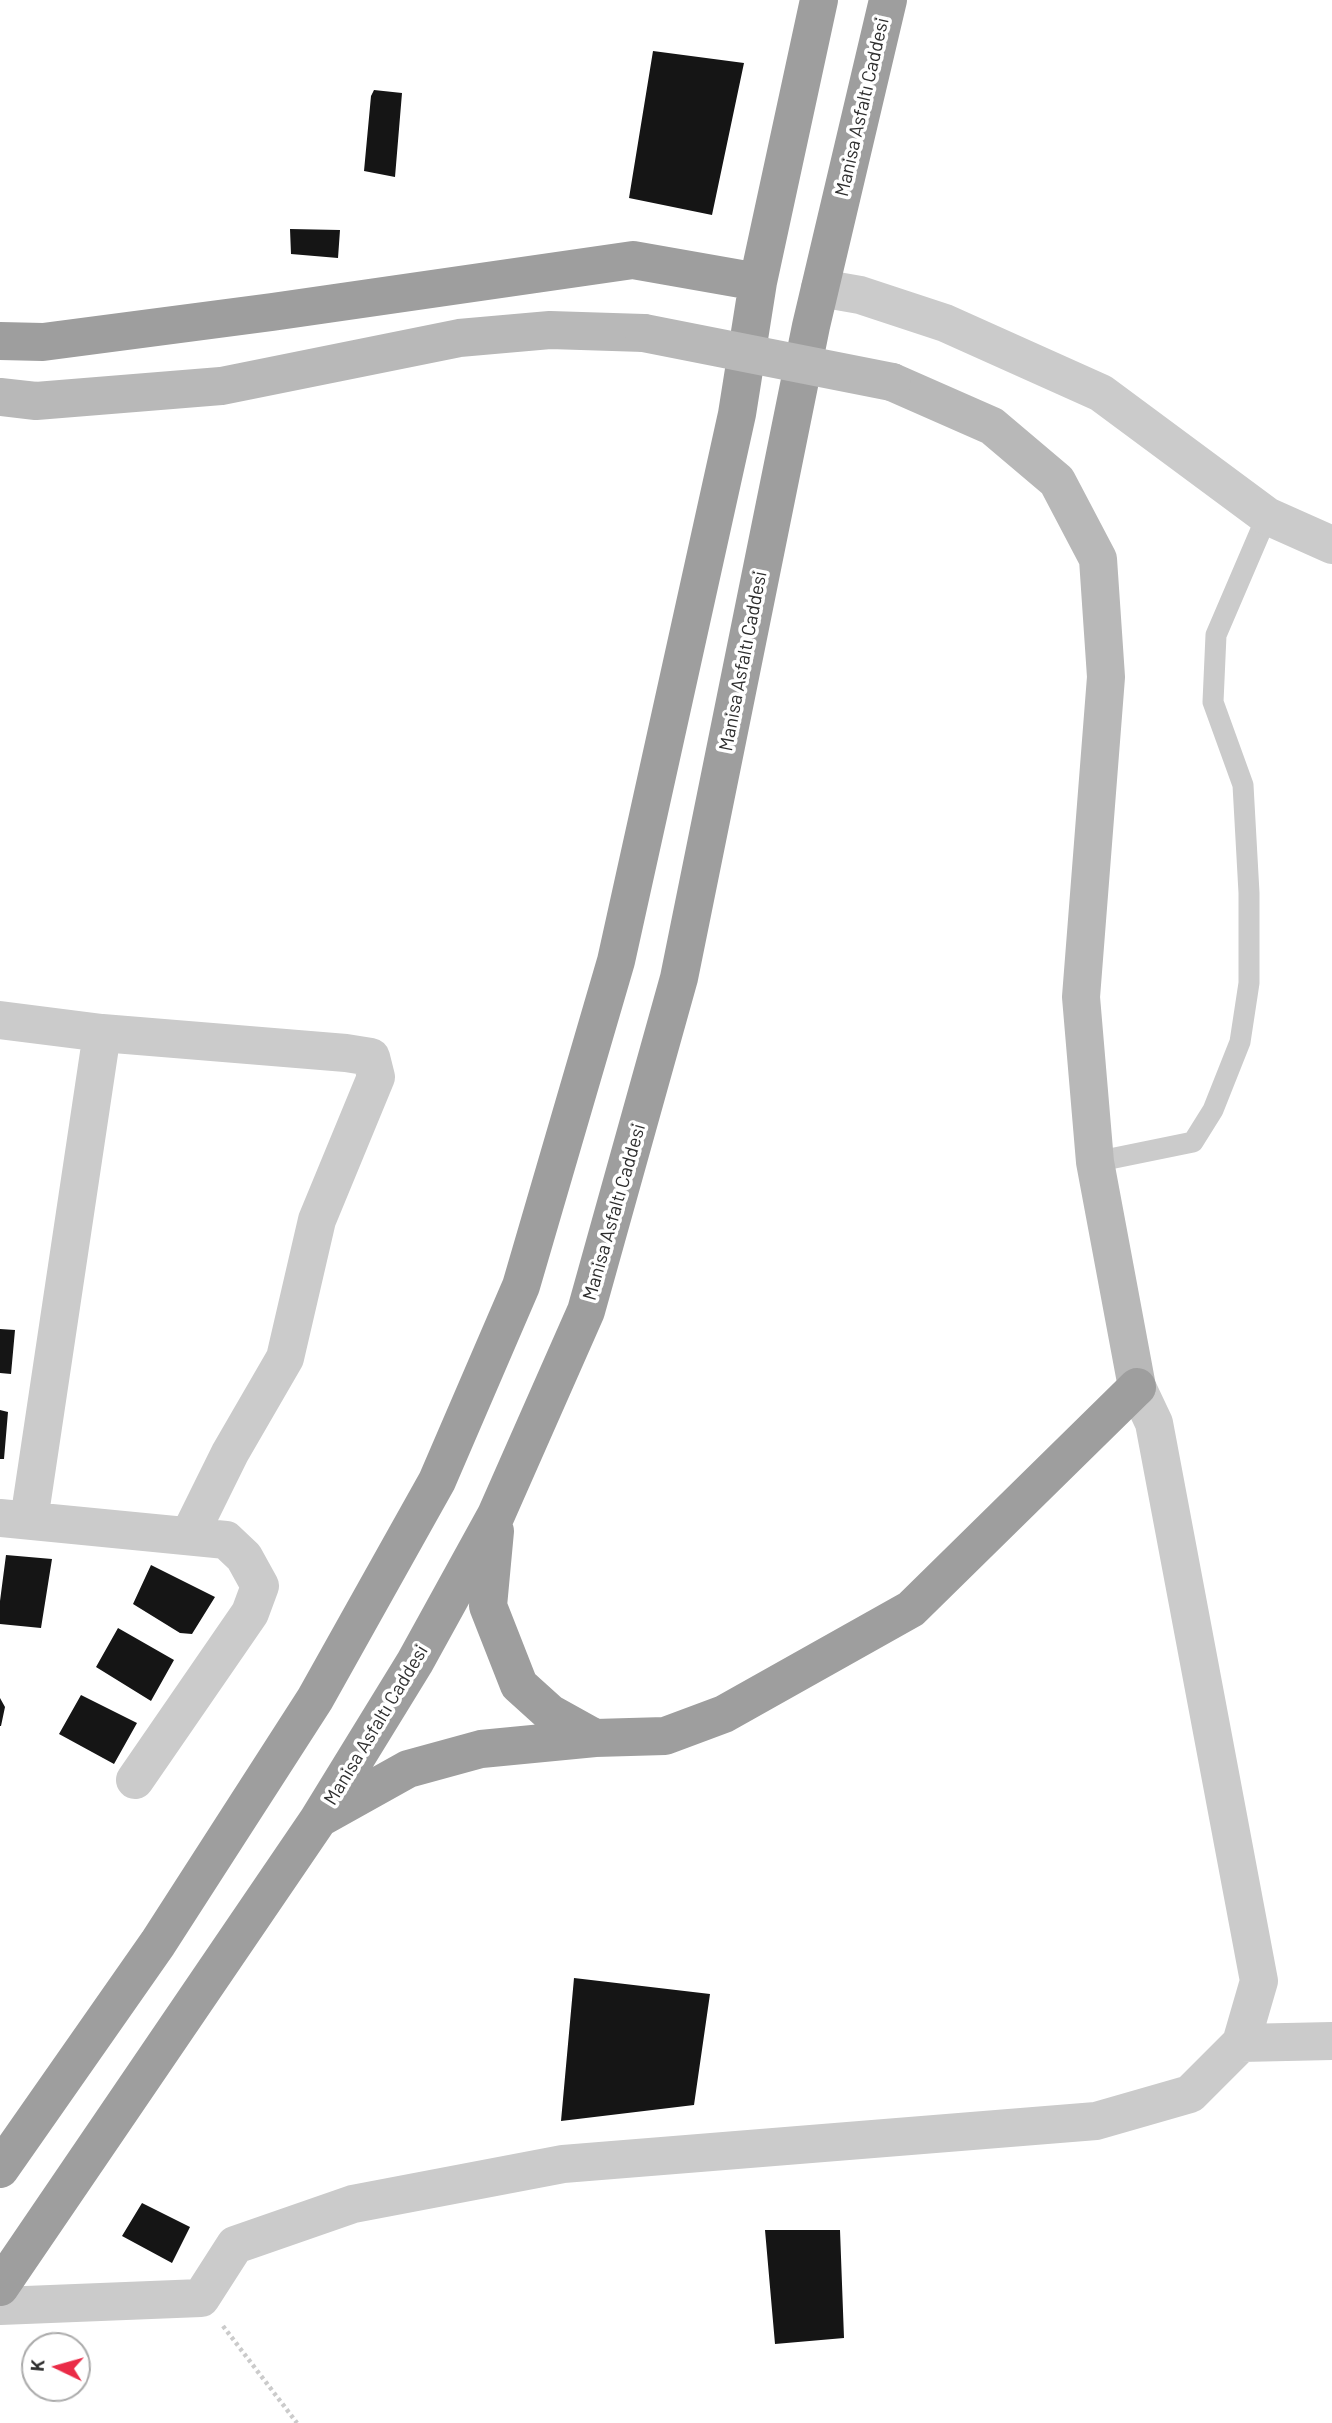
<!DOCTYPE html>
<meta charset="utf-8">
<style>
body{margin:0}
#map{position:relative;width:1332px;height:2423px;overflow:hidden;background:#fff;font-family:Barlow,sans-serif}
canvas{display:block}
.north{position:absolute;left:21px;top:2332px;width:70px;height:70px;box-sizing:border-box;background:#fff;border:2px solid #ababab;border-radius:50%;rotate:275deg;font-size:19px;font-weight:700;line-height:28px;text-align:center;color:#2e2e2e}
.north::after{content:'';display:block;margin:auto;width:24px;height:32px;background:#ea2b47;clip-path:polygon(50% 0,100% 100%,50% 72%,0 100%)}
</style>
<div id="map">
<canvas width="1332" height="2423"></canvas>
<div class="north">K</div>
</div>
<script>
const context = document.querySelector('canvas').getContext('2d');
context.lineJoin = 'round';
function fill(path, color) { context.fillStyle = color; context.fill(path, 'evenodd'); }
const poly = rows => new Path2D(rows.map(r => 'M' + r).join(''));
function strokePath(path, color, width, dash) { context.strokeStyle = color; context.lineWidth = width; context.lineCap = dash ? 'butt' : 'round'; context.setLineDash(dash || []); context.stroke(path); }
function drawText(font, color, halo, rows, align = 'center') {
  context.font = font + ' Barlow,sans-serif'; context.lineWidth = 7; context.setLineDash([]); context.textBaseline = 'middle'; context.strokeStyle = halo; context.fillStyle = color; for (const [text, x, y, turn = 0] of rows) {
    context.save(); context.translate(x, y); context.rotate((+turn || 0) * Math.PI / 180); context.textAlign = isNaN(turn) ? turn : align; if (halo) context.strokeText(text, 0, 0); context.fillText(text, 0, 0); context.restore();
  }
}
fill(poly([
 [653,51,744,63,712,215,629,198],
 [374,90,402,93,395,177,364,171,371,96],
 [290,229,340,230,338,258,291,254],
 [0,1329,15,1330,11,1374,0,1373],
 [0,1410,8,1412,4,1459,0,1459],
 [6,1555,52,1559,41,1628,0,1624,0,1601],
 [151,1565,215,1597,192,1634,180,1633,133,1604],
 [118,1628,174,1660,151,1701,96,1667],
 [81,1695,137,1723,114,1764,59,1734],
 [0,1698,5,1707,1,1726,0,1726],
 [574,1978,710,1994,694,2105,561,2121],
 [142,2203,190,2227,172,2263,122,2236],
 [765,2230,840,2230,844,2338,775,2344]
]), '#151515');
strokePath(poly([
 [223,2326,297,2423]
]), '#cbcbcb', 4.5, [3.5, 3.5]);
strokePath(poly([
 [1095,1162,1193,1142,1213,1110,1240,1042,1249,983,1249,893,1243,785,1213,702,1216,635,1267,516]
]), '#cbcbcb', 21);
strokePath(poly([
 [820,288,860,295,945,323,1101,393,1267,516,1332,545],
 [0,1020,102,1033,346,1053,371,1057,376,1077,317,1220,285,1358,230,1453,189,1536],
 [0,1518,226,1540,244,1557,260,1586,250,1613,135,1780],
 [29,1520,102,1033],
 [1241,2043,1332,2041],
 [0,2306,201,2298,235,2245,353,2204,563,2164,1096,2121,1190,2094,1241,2043,1259,1981,1154,1423,1137,1387]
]), '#cbcbcb', 38);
strokePath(poly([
 [892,382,992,426,1057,481,1098,559,1106,677,1081,997,1095,1162,1137,1387],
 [0,397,36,401,221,386,459,338,550,330,644,333]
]), '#b8b8b8', 38);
strokePath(poly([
 [0,341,43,342,272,312,633,260,758,282],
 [495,1531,488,1606,519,1685,550,1713,595,1738],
 [322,1817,408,1769,481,1749,595,1738,665,1736,724,1714,911,1609,1137,1387],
 [0,2169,158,1943,315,1699,437,1481,521,1286,616,961,737,414,758,282,819,0],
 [0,2287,318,1820,415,1662,496,1515,586,1311,679,978,811,326,888,0]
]), '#9e9e9e', 38);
strokePath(poly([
 [644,333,892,382]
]), '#b8b8b8', 38);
drawText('19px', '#2e2e2e', '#fff', [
 ["Manisa Asfaltı Caddesi",862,107,-77],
 ["Manisa Asfaltı Caddesi",743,661,-79],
 ["Manisa Asfaltı Caddesi",614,1212,-74],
 ["Manisa Asfaltı Caddesi",376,1725,-59]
]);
</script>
